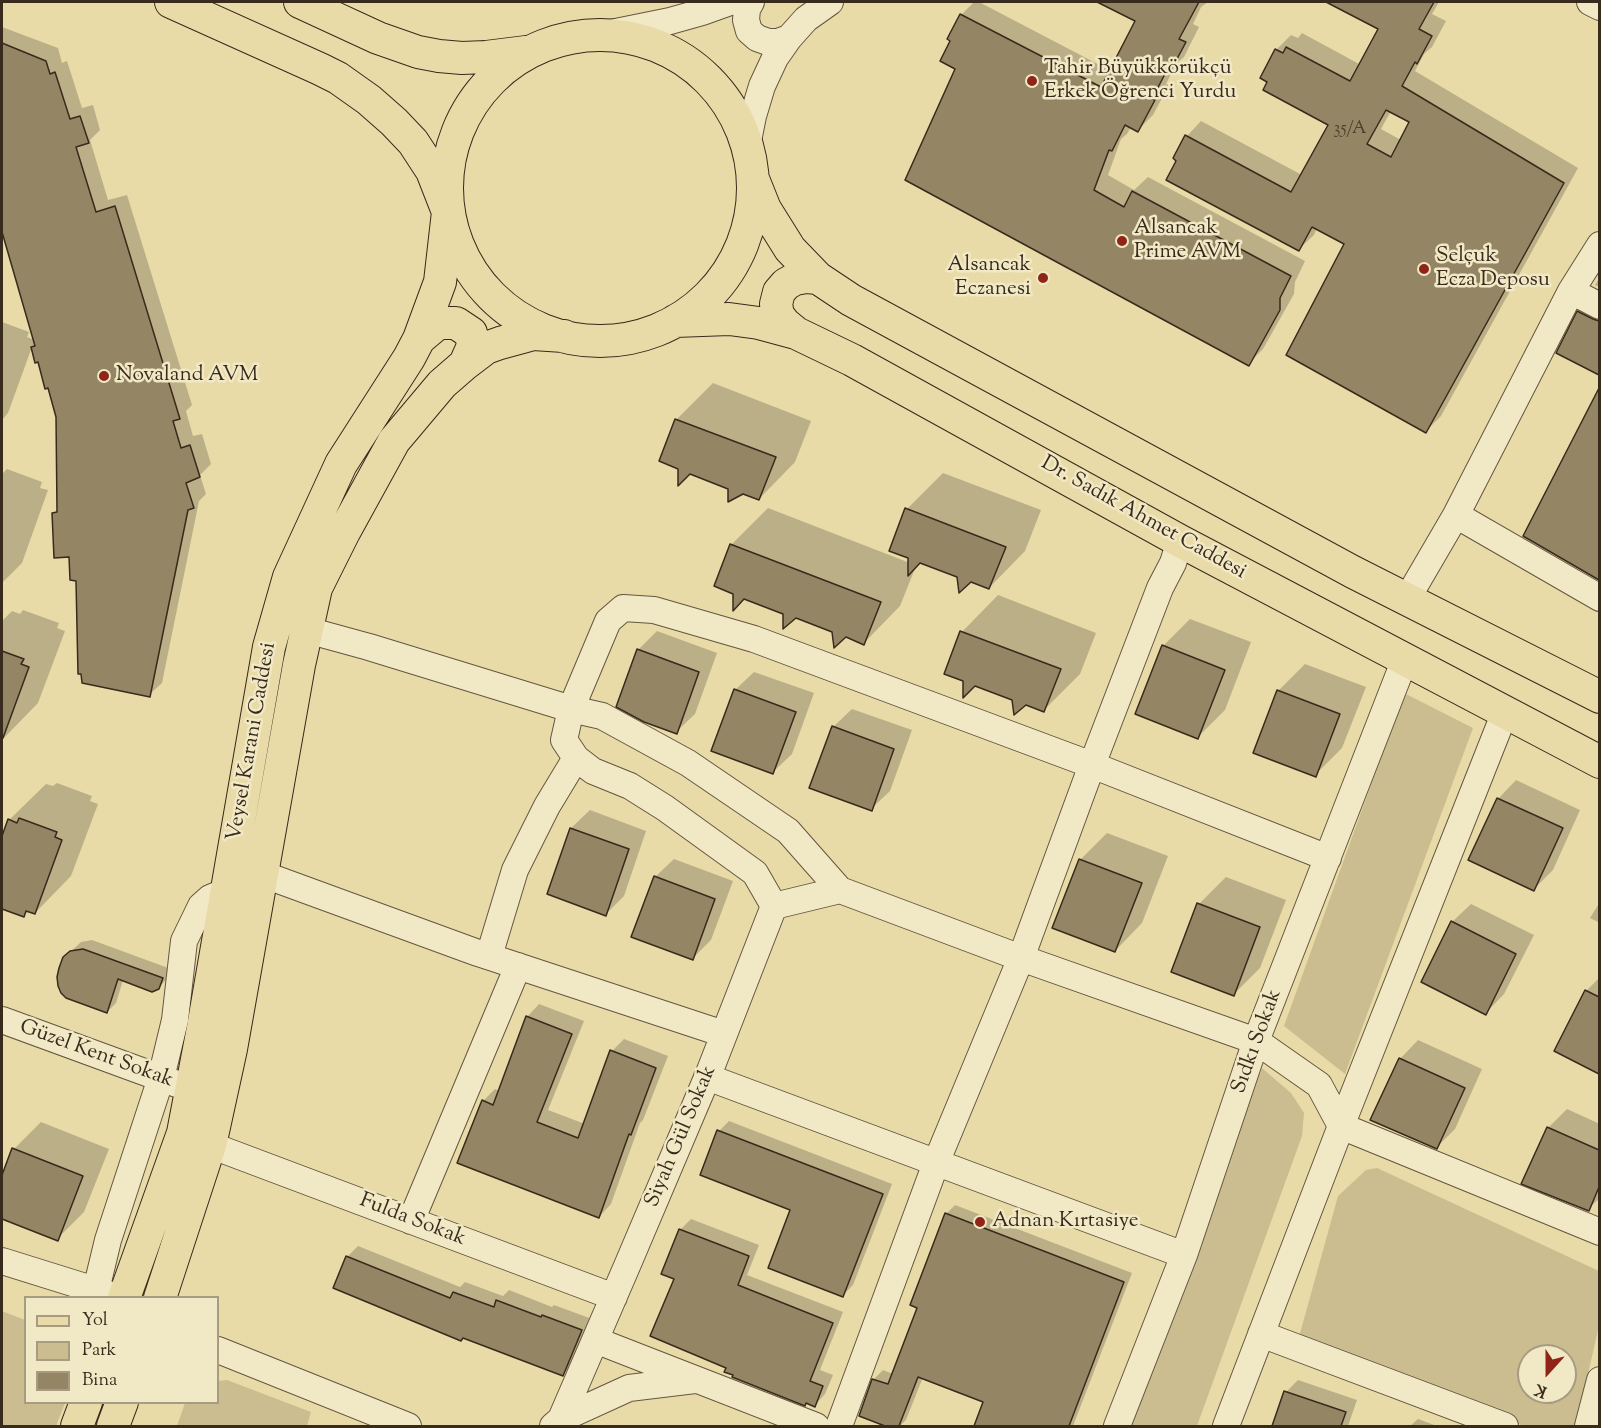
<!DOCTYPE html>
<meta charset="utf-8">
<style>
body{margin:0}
#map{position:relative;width:1601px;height:1428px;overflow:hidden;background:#e9dba8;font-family:"Sorts Mill Goudy",serif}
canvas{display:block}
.frame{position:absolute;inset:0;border:3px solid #382a1c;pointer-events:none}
.legend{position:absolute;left:24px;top:1296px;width:195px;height:108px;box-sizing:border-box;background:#f1e8c6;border:2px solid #a79c82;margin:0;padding:8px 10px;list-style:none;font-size:18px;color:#382a1c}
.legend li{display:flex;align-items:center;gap:12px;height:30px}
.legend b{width:30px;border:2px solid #a79c82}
.north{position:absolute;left:1517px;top:1344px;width:60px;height:60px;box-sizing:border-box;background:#f1e8c6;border:2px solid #a79c82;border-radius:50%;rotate:201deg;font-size:16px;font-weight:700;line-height:24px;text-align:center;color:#382a1c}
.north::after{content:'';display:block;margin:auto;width:21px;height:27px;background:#8f2418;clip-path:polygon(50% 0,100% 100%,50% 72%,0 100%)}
</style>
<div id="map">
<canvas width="1601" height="1428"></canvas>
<div class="frame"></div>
<ul class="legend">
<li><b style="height:8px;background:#e9dba8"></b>Yol</li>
<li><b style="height:16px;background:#cbbd90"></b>Park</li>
<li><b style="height:16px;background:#948665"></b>Bina</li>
</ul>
<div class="north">K</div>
</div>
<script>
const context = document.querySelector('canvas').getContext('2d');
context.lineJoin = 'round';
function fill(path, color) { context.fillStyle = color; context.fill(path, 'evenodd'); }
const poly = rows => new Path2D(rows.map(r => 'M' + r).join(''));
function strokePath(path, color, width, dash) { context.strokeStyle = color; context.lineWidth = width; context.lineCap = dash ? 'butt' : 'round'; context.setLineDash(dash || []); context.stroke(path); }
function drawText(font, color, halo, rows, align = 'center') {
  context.font = font + ' "Sorts Mill Goudy",serif'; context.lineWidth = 5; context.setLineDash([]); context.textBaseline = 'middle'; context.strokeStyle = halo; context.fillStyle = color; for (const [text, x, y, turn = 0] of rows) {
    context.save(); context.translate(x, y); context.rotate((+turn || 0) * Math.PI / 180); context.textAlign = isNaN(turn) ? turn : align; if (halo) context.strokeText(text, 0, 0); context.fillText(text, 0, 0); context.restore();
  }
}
fill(poly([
 [1404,693,1473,728,1345,1074,1284,1026],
 [1262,1068,1291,1093,1304,1113,1302,1136,1197,1426,1128,1426],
 [1377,1168,1599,1271,1599,1326,1576,1426,1524,1426,1299,1337,1338,1196,1366,1170],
 [1529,1356,1565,1356,1565,1392,1529,1392],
 [2,1311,25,1320,26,1402,65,1403,56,1426,2,1426],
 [227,1380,311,1412,307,1426,177,1426,185,1403,218,1402,218,1381]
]), '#cbbd90');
fill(poly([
 [974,2,979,2,1111,71,1137,21,1101,2,1208,2,1201,7,1193,24,1199,27,1184,57,1176,64,1166,84,1169,85,1153,115,1138,130,1131,127,1127,134,1121,139,1108,175,1134,190,1148,177,1305,261,1295,282,1294,294,1263,349,1248,364,957,68,952,40,961,15],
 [1329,2,1439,2,1432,14,1446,21,1432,47,1424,54,1415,71,1578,168,1441,416,1426,431,1346,244,1317,228,1314,235,1299,249,1175,158,1187,136,1201,121,1302,175,1330,124,1262,77,1276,50,1291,35,1298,38,1302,33,1361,65,1380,29],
 [1391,111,1411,121,1401,140,1381,129],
 [2,27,58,48,62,63,67,61,82,108,93,105,100,130,90,140,108,200,127,195,192,405,186,411,193,436,202,434,211,464,200,475,206,494,199,501,162,683,149,695,78,579,70,555,54,513,59,508,57,417,49,387,32,347,8,413,2,420,2,322,29,332,27,337,35,340,2,227],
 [1600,277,1600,287,1595,285],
 [1588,303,1600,309,1600,374,1558,352,1579,312],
 [713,383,811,421,795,462,759,499,690,472,676,420],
 [1600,391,1600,579,1525,536],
 [7,469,42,482,40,488,48,490,22,563,2,583,2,473,3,473],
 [943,473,1041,510,1025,551,989,588,920,561,916,566,900,606,864,643,784,613,731,545,768,508,910,563,907,509],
 [998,595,1096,633,1080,674,1044,710,962,632],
 [23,610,59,623,57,628,65,631,38,703,2,740,2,621,12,611,20,614],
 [1190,619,1251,642,1225,710,1198,737,1163,646],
 [657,631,717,653,695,714,676,732,638,650],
 [1305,664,1366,687,1342,748,1315,775,1278,691],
 [754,672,814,693,792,754,773,772,735,690],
 [852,709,912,730,890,791,871,809,833,727],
 [1516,780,1580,810,1553,870,1534,889,1498,799],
 [57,783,92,796,90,801,98,804,71,876,35,913,29,911,24,915,2,907,2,841,9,820,46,784,53,786],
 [590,810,646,831,624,896,606,914,549,893,571,828],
 [1107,833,1168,856,1142,923,1115,951,1080,860],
 [674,859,733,881,711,940,693,958,655,877],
 [1226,877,1286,900,1260,968,1233,995,1199,904],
 [1600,902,1600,923,1590,918],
 [1471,904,1534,935,1504,994,1486,1013,1452,922],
 [92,940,171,969,168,978,158,988,123,980,116,1003,107,1012,64,958,81,942],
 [1600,977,1600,1072,1556,1050,1586,991],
 [539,1004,584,1021,548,1110,585,1124,612,1051,624,1039,668,1056,643,1120,640,1123,611,1204,599,1217,483,1101,495,1089,500,1091,527,1017],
 [1418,1040,1482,1069,1455,1129,1437,1147,1400,1059],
 [1567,1109,1600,1124,1600,1198,1588,1209,1523,1183,1549,1127],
 [729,1121,892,1184,853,1285,843,1295,792,1209,719,1131],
 [41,1122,109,1149,84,1212,57,1239,2,1217,2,1179,14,1149],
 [955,1205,1132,1273,1073,1426,975,1426,985,1401,923,1377,906,1420,900,1426,889,1426,861,1415,874,1379,883,1370,893,1374,919,1307,946,1214],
 [691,1219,759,1245,747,1275,843,1312,820,1370,833,1375,825,1394,815,1405,727,1368,676,1278,680,1230],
 [358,1246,460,1287,465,1282,503,1296,509,1290,552,1307,554,1305,592,1319,574,1363,563,1374,335,1288,347,1257],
 [1298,1380,1357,1400,1348,1426,1274,1426,1286,1392],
 [1418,1419,1437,1426,1410,1426]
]), '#0003');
const building = poly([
 [1097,2,1199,2,1179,39,1186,42,1169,74,1166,72,1152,99,1155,100,1138,132,1125,125,1112,151,1109,150,1094,190,1124,207,1132,191,1291,276,1280,298,1280,310,1249,366,905,180,955,69,940,61,950,41,947,39,960,14,1101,87,1135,21,1097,2],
 [1326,2,1434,2,1419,29,1432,36,1417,64,1415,62,1402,86,1564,183,1426,433,1286,355,1344,244,1312,227,1299,251,1166,180,1176,161,1173,158,1185,135,1291,192,1328,125,1263,90,1267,82,1260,78,1275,49,1283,53,1286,47,1350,81,1378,29,1326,2],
 [1386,110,1409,122,1391,157,1367,144,1386,110],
 [2,43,46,61,50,74,55,72,70,119,80,116,89,143,76,147,96,212,115,206,180,419,173,421,181,448,190,445,200,477,186,483,194,508,188,510,150,697,82,683,81,674,78,674,76,581,70,580,69,557,54,558,52,513,57,512,56,417,48,388,45,389,38,362,35,363,31,347,35,346,2,232,2,43],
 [1577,311,1593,319,1599,321,1599,375,1556,353,1577,311],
 [1599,388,1599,580,1523,536,1599,388],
 [675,419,776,457,759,500,743,494,728,502,728,489,690,474,678,486,678,469,659,461,675,419],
 [905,508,1006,547,989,589,971,582,959,593,957,577,920,563,908,576,908,558,889,551,905,508],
 [730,544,881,602,864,645,846,637,834,648,832,632,796,618,783,629,783,614,744,599,733,611,733,594,714,586,730,544],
 [960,631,1061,669,1044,712,1026,705,1014,715,1012,700,975,686,963,698,963,681,944,674,960,631],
 [1162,645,1225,670,1198,739,1135,714,1162,645],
 [637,649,699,672,677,734,644,722,616,707,637,649],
 [2,651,24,659,21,664,29,667,3,738,2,738,2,651],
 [734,689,796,712,773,774,711,751,734,689],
 [1277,690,1340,714,1316,777,1253,753,1277,690],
 [832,726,894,749,872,811,809,788,832,726],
 [1497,798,1563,828,1534,891,1468,860,1497,798],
 [19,818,57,832,55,837,62,840,35,914,26,911,24,917,2,909,2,836,8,819,17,823,19,818],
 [570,828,629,849,606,916,547,894,570,828],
 [1079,859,1142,883,1115,952,1052,928,1079,859],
 [654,876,715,899,693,960,631,937,654,876],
 [1197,903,1260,927,1234,996,1171,972,1197,903],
 [1451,921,1516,954,1486,1015,1421,982,1451,921],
 [83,949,163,978,159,989,152,992,118,979,107,1013,66,998,61,993,58,986,57,977,59,968,63,957,70,951,83,949],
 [1585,990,1599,997,1599,1074,1554,1051,1585,990],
 [526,1016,572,1034,537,1122,578,1138,610,1050,656,1068,631,1135,629,1134,599,1218,457,1163,482,1100,493,1105,526,1016],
 [1399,1058,1465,1088,1437,1149,1370,1120,1399,1058],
 [1547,1127,1599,1150,1599,1187,1589,1211,1521,1184,1547,1127],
 [717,1130,883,1194,843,1297,768,1268,790,1210,700,1175,717,1130],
 [12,1148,83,1176,58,1241,2,1219,2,1175,12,1148],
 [945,1213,1124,1282,1069,1426,974,1426,983,1402,918,1377,899,1426,885,1426,859,1416,872,1379,888,1384,917,1308,910,1305,945,1213],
 [679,1229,749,1256,738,1285,833,1323,810,1381,823,1386,815,1407,806,1403,805,1406,732,1377,733,1375,724,1372,726,1368,650,1336,674,1279,661,1274,679,1229],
 [346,1256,450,1298,453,1292,494,1307,496,1300,541,1317,542,1315,582,1330,563,1376,463,1338,461,1341,333,1288,346,1256],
 [1284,1391,1346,1412,1341,1426,1272,1426,1284,1391]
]);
fill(building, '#948665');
strokePath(building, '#382a1c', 1.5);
const minor = poly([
 [751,2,747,9,746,20,749,31,757,38,768,42,778,42,789,38],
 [1590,2,1600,7],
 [601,35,670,21,702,12,730,2],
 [747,146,753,116,762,86,775,58,789,38,806,19,830,2],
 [1571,291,1600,245],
 [1456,515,1600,598],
 [1407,599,1456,515,1571,291,1600,306],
 [307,630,369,647,571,709,602,716,688,763,788,831,840,890,1021,958,1256,1041,1319,1085,1341,1126,1600,1232],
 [262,874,478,953,724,1034],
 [774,906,755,873,665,808,630,786,593,771,576,758,564,740,571,709,608,621,623,608,654,610,754,639,1092,765,1328,858],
 [489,956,515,870,547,806,576,758],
 [2,1020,177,1084],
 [707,1077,1184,1255],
 [210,1145,614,1297],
 [411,1221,518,966],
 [2,1261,111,1295],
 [96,1290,108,1240,161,1078,175,1020,184,941,201,906,210,898,227,891],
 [1261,1334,1505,1426],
 [595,1340,816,1426],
 [218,1350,408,1426],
 [561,1419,629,1388,695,1380],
 [553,1426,561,1419,627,1266,709,1073,774,906,840,890],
 [839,1426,936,1163,1021,958,1092,765,1160,588,1173,563,1180,541],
 [1117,1426,1184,1255,1256,1041,1405,659],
 [1226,1426,1341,1126,1505,712],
 [1588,1426,1600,1380]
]);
const major = poly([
 [300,2,378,38,418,52,439,56,462,58,486,57,526,52],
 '447 188a153 153 0 1 1 306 0a153 153 0 1 1-306 0Z',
 [753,179,765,209,790,249,818,278,851,300,1353,572,1600,697],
 [675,321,729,319,759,323,796,333,852,360,1180,541,1600,762],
 [796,333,785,324,778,315,776,304,779,292,786,284,795,279,806,277,818,278],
 [419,339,438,323,456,323,471,333,473,346,465,364],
 [124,1298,183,1133,203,1028,269,647,289,577,341,464,409,358,419,339,440,282,448,212,432,171,413,142,394,122,369,100,338,78,320,69,171,2],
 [160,1298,210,1145,231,1049,299,665,316,588,344,532,394,441,442,384,465,364,486,348,500,343,533,334,564,336],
 [77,1426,86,1402],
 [113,1426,122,1402]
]);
strokePath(minor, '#64563f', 28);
strokePath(major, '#382a1c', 34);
strokePath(minor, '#f1e8c6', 26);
strokePath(major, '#e9dba8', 32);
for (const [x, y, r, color] of [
 [1032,81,6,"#8f2418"],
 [1122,241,6,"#8f2418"],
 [1424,269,6,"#8f2418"],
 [1043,278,6,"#8f2418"],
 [104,376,6,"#8f2418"],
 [980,1222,6,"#8f2418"]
]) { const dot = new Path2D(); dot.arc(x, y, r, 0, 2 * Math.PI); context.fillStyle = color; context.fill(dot); strokePath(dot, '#f1e8c6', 2); }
drawText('18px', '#4f412e', null, [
 ["35/A",1350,130]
]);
drawText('21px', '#382a1c', '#f1e8c6', [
 ["Tahir Büyükkörükçü",1044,69],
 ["Erkek Öğrenci Yurdu",1044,93],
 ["Alsancak",1134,229],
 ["Prime AVM",1134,253],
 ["Selçuk",1436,257],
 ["Ecza Deposu",1436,281],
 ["Alsancak",1031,266,"right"],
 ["Eczanesi",1031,290,"right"],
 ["Novaland AVM",116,376],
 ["Adnan Kırtasiye",992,1222]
], 'left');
drawText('21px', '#382a1c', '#f1e8c6', [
 ["Dr. Sadık Ahmet Caddesi",1143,519,29],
 ["Veysel Karani Caddesi",253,742,-80],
 ["Sıdkı Sokak",1258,1042,-70],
 ["Güzel Kent Sokak",96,1055,20],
 ["Siyah Gül Sokak",682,1137,-67],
 ["Fulda Sokak",412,1221,21]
]);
</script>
